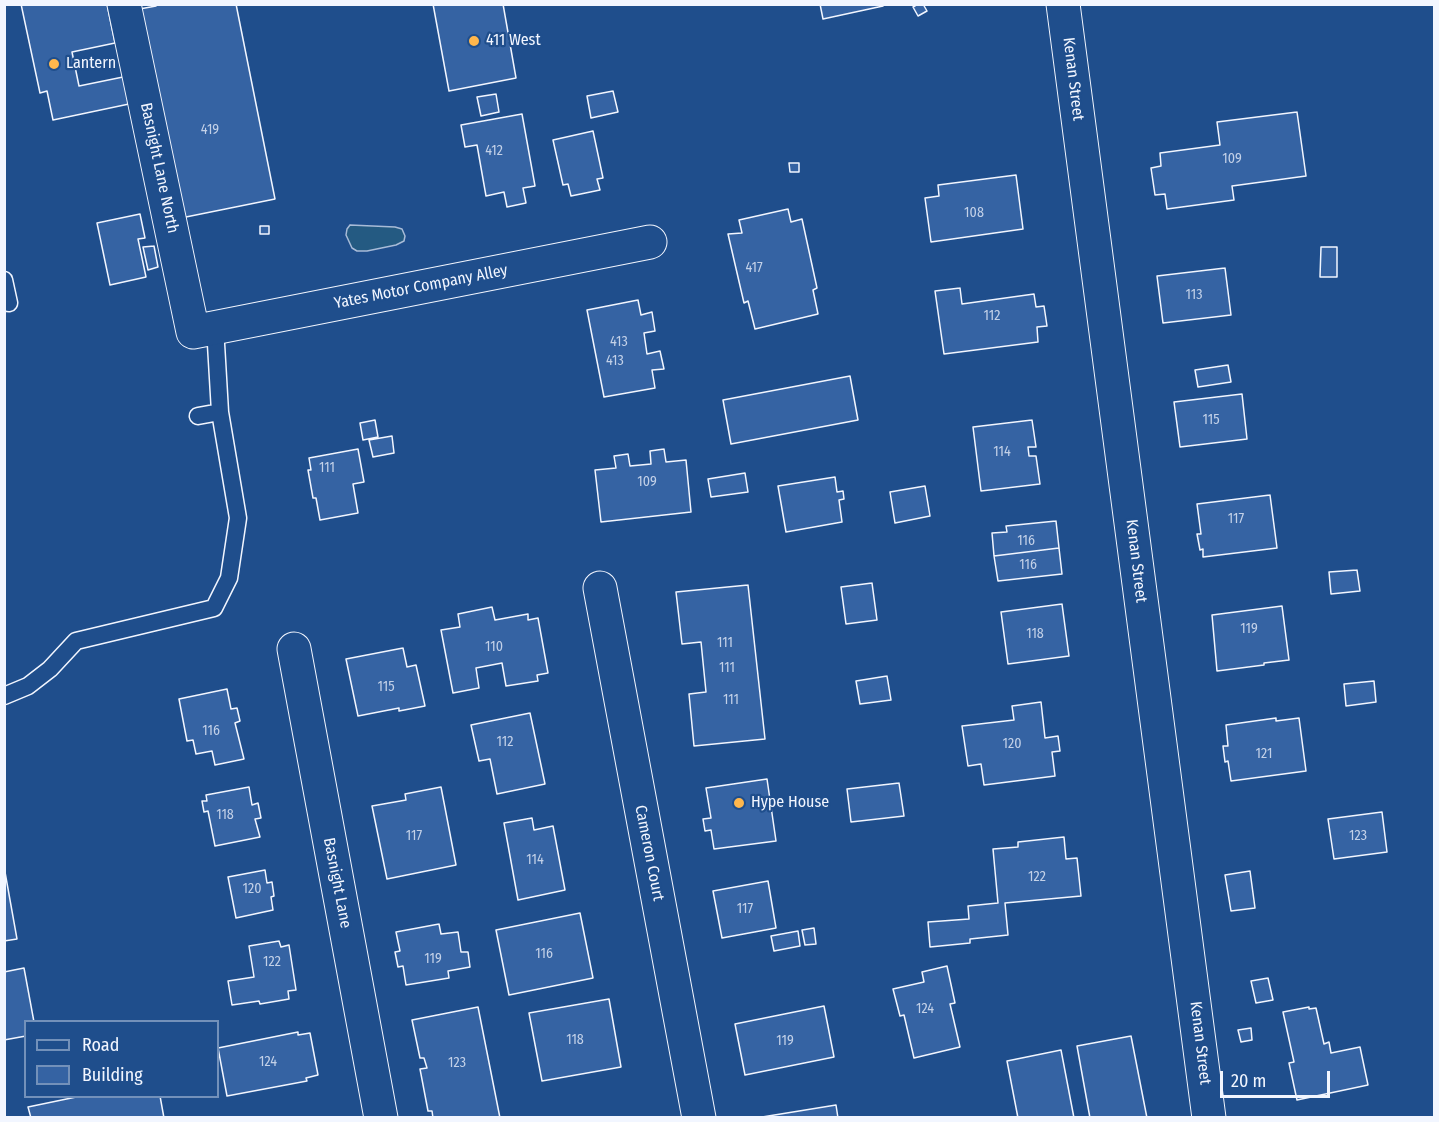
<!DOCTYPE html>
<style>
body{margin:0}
#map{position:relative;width:1439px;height:1122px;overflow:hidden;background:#1f4e8c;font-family:"Fira Sans Condensed",sans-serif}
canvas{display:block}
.frame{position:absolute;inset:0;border:6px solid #f2f6ff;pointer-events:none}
.legend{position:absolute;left:24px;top:1020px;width:195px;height:78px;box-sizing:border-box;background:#1f4e8c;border:2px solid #7391ba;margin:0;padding:8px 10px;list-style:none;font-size:18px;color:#f2f6ff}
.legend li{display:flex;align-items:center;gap:12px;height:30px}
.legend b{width:30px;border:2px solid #7391ba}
.scale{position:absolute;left:1220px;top:1071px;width:110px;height:27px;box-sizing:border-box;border:3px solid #f2f6ff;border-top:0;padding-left:8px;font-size:18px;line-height:21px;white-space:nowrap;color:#f2f6ff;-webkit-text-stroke:4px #1f4e8c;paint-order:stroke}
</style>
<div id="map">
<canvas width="1439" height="1122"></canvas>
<div class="frame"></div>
<ul class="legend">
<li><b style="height:8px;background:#1f4e8c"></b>Road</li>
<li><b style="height:16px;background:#3563a3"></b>Building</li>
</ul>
<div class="scale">20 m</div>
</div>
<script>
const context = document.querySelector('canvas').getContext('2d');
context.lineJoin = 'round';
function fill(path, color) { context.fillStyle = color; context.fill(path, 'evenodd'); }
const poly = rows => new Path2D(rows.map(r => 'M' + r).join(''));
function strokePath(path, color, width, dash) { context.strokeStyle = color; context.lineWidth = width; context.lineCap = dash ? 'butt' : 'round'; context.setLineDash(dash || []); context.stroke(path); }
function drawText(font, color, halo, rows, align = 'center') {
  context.font = font + ' "Fira Sans Condensed",sans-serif'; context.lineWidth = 4.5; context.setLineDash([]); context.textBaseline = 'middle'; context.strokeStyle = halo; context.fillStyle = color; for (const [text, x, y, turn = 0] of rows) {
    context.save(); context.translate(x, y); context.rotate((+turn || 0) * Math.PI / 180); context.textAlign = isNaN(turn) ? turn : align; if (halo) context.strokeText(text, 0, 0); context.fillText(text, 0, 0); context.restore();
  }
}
const green = poly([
 [350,225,395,227,402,229,405,236,404,241,396,245,367,251,357,251,352,248,346,235,347,229,350,225]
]);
fill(green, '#245a82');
strokePath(green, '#a8bbd7', 1.5);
const building = poly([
 [21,4,107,4,115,43,72,52,79,86,123,77,129,104,53,120,47,91,40,93,21,4],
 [156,4,236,4,275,199,176,219,134,10,156,6,156,4],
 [433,4,503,4,516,78,449,91,433,4],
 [820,4,882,4,883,6,823,19,820,4],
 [918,4,923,4,927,11,918,16,913,7,918,4],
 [613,91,618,112,591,118,587,96,613,91],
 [496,94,499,112,481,116,477,97,496,94],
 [1297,112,1306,176,1232,186,1234,200,1167,209,1165,194,1155,195,1151,168,1161,166,1160,153,1220,145,1217,122,1297,112],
 [522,114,535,186,523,188,526,203,507,207,504,192,486,196,477,145,465,147,461,125,522,114],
 [593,131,603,178,597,179,600,190,571,196,568,184,563,185,553,140,593,131],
 [789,163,799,163,799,172,790,172,789,163],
 [1016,175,1023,229,931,242,925,198,939,196,938,185,1016,175],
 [788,209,791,222,802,219,817,288,813,290,818,314,755,329,748,301,744,303,728,234,742,233,739,220,788,209],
 [140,214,145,238,138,239,146,277,110,285,97,223,140,214],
 [260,226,269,226,269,234,260,234,260,226],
 [154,246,158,267,148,270,143,247,154,246],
 [1321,247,1337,247,1337,277,1320,277,1321,247],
 [1225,268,1231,315,1163,323,1157,276,1225,268],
 [960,288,962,304,1034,294,1036,307,1044,306,1047,326,1037,327,1038,342,944,354,935,291,960,288],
 [638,300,641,315,652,312,655,331,644,333,647,354,660,351,664,369,652,370,655,388,604,397,587,310,638,300],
 [1228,365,1231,382,1198,387,1195,370,1228,365],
 [850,376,858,420,731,444,723,400,850,376],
 [1242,394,1247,439,1180,447,1174,402,1242,394],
 [375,420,378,437,363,440,360,423,375,420],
 [1032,420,1036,447,1028,447,1029,456,1036,456,1040,484,981,491,973,427,1032,420],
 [392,436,394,453,373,457,369,440,392,436],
 [358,449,364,482,353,484,358,513,320,520,316,498,313,498,308,470,311,470,309,458,358,449],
 [664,449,666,462,686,460,691,512,601,522,595,470,616,468,614,456,628,454,630,466,651,464,650,451,664,449],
 [745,473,748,492,711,497,708,479,745,473],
 [835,477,837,492,843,491,844,499,839,500,842,522,786,532,778,486,835,477],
 [925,486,930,516,895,523,890,492,925,486],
 [1270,495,1277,548,1203,557,1203,549,1200,550,1197,534,1201,534,1197,504,1270,495],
 [1056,521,1059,548,994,556,992,533,1007,532,1006,526,1056,521],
 [1059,548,1062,574,998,581,994,556,1059,548],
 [1357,570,1360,591,1331,594,1329,572,1357,570],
 [872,583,877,620,846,624,841,587,872,583],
 [748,585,765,739,694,746,689,694,706,692,701,642,682,644,676,592,748,585],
 [1062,604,1069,656,1008,664,1001,612,1062,604],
 [1282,606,1289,660,1264,663,1264,665,1217,671,1212,615,1282,606],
 [492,607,495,620,528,614,528,620,538,618,548,673,537,675,538,681,506,686,502,663,476,668,479,688,453,693,441,630,460,627,458,614,492,607],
 [403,648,407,667,416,665,425,706,399,711,399,708,358,716,346,659,403,648],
 [887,676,891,700,860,704,856,681,887,676],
 [1374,681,1376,702,1346,706,1344,684,1374,681],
 [227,689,231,709,237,708,240,721,235,723,244,759,215,765,212,751,196,754,193,740,187,741,179,699,227,689],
 [1041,702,1045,738,1058,736,1060,751,1052,752,1055,776,984,785,981,764,968,766,962,726,1014,720,1012,706,1041,702],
 [530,713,545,784,497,794,490,759,479,761,471,725,530,713],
 [1276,718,1276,721,1299,718,1306,771,1231,781,1228,761,1225,762,1223,746,1228,746,1226,725,1276,718],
 [767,779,776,841,714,849,711,830,705,831,703,819,711,818,706,788,767,779],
 [899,783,904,816,851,822,847,789,899,783],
 [249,787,252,805,258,803,261,818,255,819,260,837,215,846,208,811,204,812,202,801,207,801,206,795,249,787],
 [441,787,456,865,387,879,372,806,406,800,405,794,441,787],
 [1382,812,1387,852,1334,859,1328,819,1382,812],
 [532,818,534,830,553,826,565,890,518,900,504,823,532,818],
 [1064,837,1066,859,1077,858,1081,896,1005,903,1008,935,970,939,970,943,930,947,928,922,969,919,968,906,998,903,993,849,1018,847,1018,842,1064,837],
 [265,870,267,883,272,882,274,896,271,897,273,910,236,918,228,877,265,870],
 [1250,871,1255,908,1231,911,1225,875,1250,871],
 [5,872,17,939,4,941,4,872,5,872],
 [768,881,776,928,722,938,713,891,768,881],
 [580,913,593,978,509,995,496,930,580,913],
 [439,924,441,934,458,932,461,952,468,952,470,967,448,971,449,978,406,985,403,966,398,967,395,952,400,951,396,932,439,924],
 [814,928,816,944,805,945,802,930,814,928],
 [798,931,800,946,774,951,771,936,798,931],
 [279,941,281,947,289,945,296,990,288,991,289,999,260,1004,259,1001,232,1005,228,981,254,977,249,946,279,941],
 [947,966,955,1003,950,1004,960,1047,914,1058,904,1015,900,1016,893,989,924,982,922,972,947,966],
 [24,968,34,1022,26,1022,26,1036,4,1040,4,972,24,968],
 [1268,978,1273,1000,1256,1003,1251,981,1268,978],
 [609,999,621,1067,542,1081,529,1013,609,999],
 [824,1006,834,1057,745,1075,735,1024,824,1006],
 [478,1007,500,1118,433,1118,432,1111,428,1111,420,1069,427,1068,424,1058,420,1058,412,1020,478,1007],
 [1309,1007,1309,1009,1316,1008,1324,1044,1329,1042,1331,1053,1360,1047,1368,1085,1297,1100,1289,1063,1294,1062,1283,1012,1309,1007],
 [1251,1028,1252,1040,1241,1042,1238,1030,1251,1028],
 [298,1032,298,1035,310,1033,318,1075,306,1078,307,1081,227,1096,218,1048,298,1032],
 [1131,1036,1147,1118,1090,1118,1077,1046,1131,1036],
 [1061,1050,1074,1118,1018,1118,1007,1061,1061,1050],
 [81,1096,160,1096,164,1118,31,1118,28,1107,81,1096],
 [836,1105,838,1118,756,1118,836,1105]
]);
fill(building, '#3563a3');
strokePath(building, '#f2f6ff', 1.5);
const lane = poly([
 [4,280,9,303],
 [198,416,220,412,215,327],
 [4,696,28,686,50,669,76,641,214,608,229,578,238,518,220,412]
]);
const street = poly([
 [124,4,193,332,650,242],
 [1063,4,1209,1118],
 [600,588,699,1118],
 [294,649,381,1118]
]);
strokePath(lane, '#f2f6ff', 19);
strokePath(street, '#f2f6ff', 35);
strokePath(lane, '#1f4e8c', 16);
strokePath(street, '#1f4e8c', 33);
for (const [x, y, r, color] of [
 [474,41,6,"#ffb74d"],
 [54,64,6,"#ffb74d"],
 [739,803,6,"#ffb74d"]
]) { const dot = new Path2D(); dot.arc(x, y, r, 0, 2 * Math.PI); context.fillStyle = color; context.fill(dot); strokePath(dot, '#1f4e8c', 2); }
drawText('14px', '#c3d1e8', null, [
 ["419",210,130],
 ["412",494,151],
 ["109",1232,159],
 ["108",974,213],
 ["417",754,268],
 ["113",1194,295],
 ["112",992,316],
 ["413",619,342],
 ["413",615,361],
 ["115",1211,420],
 ["114",1002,452],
 ["111",327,468],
 ["109",647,482],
 ["117",1236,519],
 ["116",1026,541],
 ["116",1028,565],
 ["119",1249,629],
 ["118",1035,634],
 ["111",725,643],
 ["110",494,647],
 ["111",727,668],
 ["115",386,687],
 ["111",731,700],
 ["116",211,731],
 ["112",505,742],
 ["120",1012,744],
 ["121",1264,754],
 ["118",225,815],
 ["117",414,836],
 ["123",1358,836],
 ["114",535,860],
 ["122",1037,877],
 ["120",252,889],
 ["117",745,909],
 ["116",544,954],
 ["119",433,959],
 ["122",272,962],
 ["124",925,1009],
 ["118",575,1040],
 ["119",785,1041],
 ["124",268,1062],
 ["123",457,1063]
]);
drawText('16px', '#f2f6ff', '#1f4e8c', [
 ["411 West",486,41],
 ["Lantern",66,64],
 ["Hype House",751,803]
], 'left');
drawText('16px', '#f2f6ff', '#1f4e8c', [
 ["Kenan Street",1073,79,83],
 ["Basnight Lane North",159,168,78],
 ["Yates Motor Company Alley",421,287,-11],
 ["Kenan Street",1136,561,83],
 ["Cameron Court",649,853,79],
 ["Basnight Lane",337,883,79],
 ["Kenan Street",1200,1043,83]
]);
</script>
